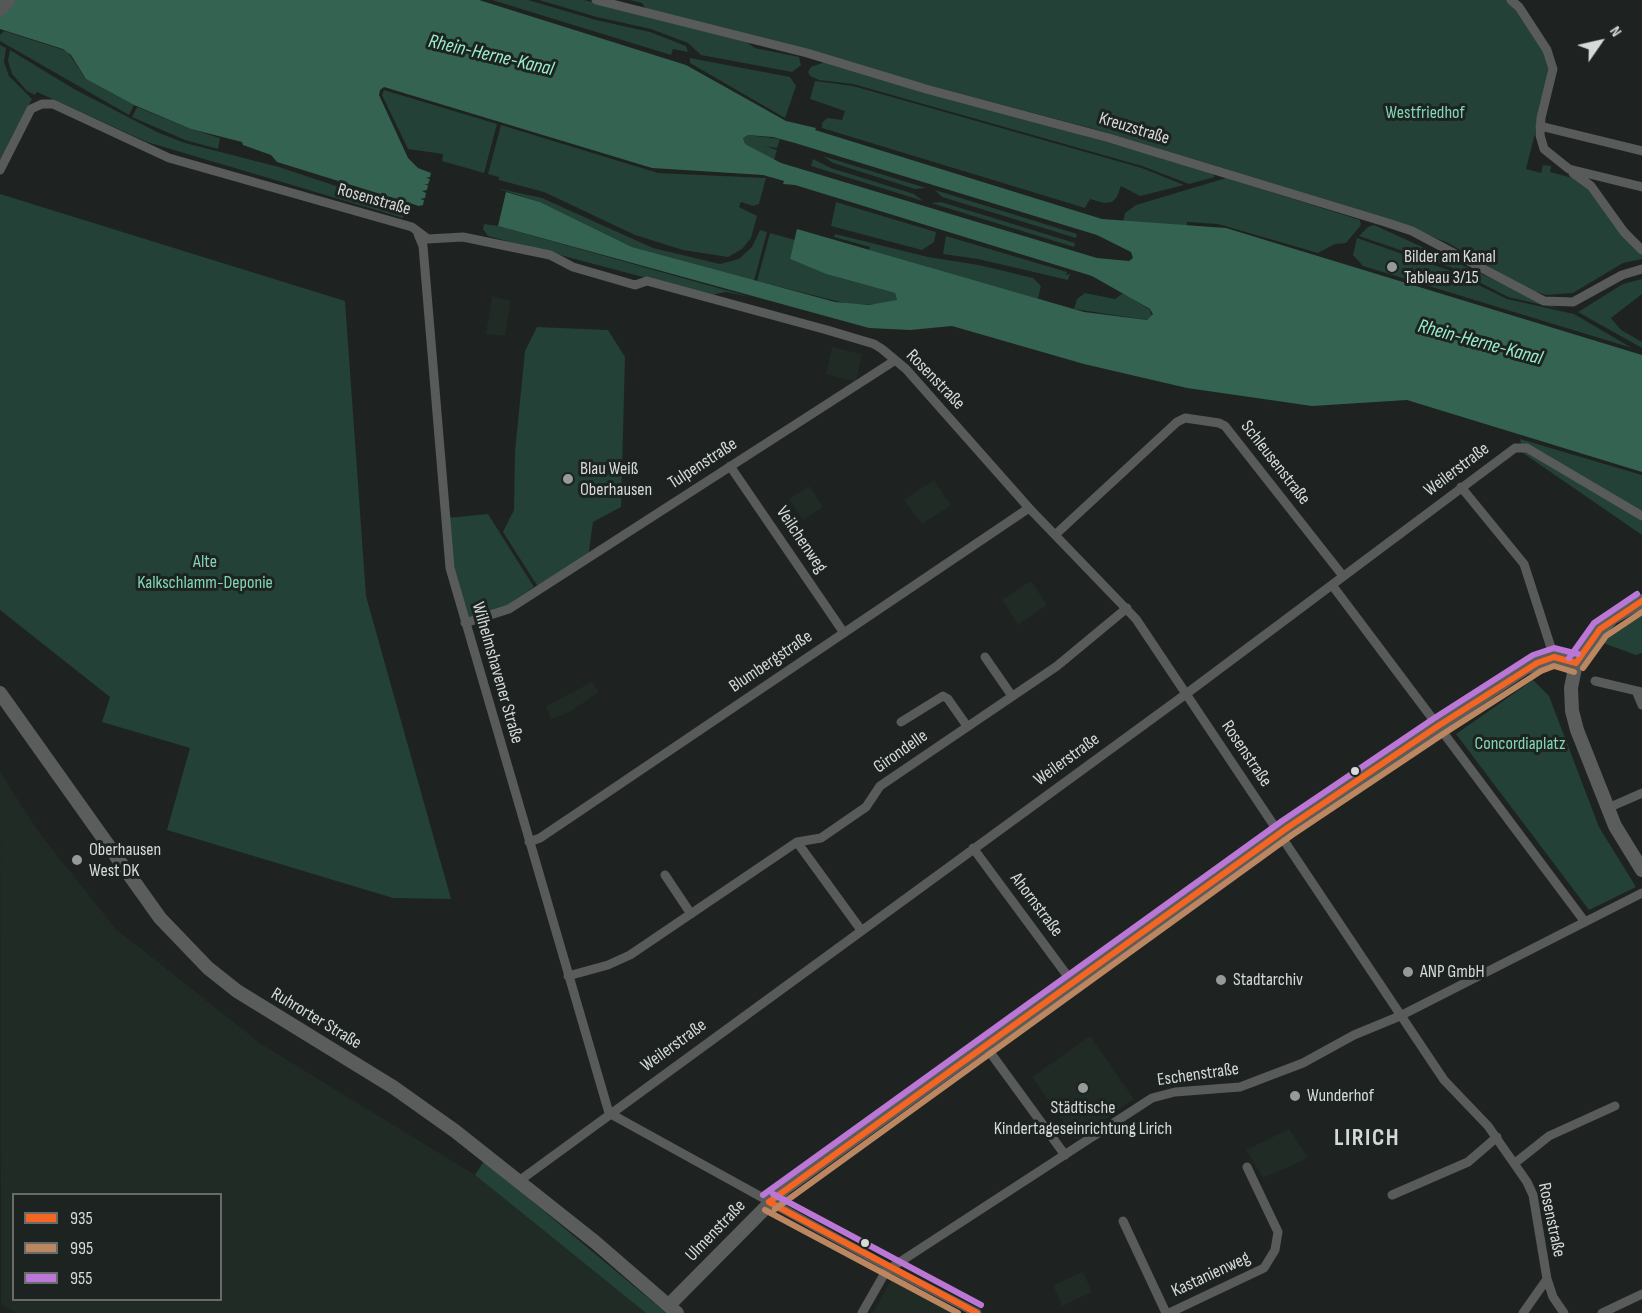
<!DOCTYPE html>
<meta charset="utf-8">
<style>
body{margin:0}
#map{position:relative;width:1642px;height:1313px;overflow:hidden;background:#1e2220;font-family:"Sofia Sans Condensed",sans-serif}
canvas{display:block}
.legend{position:absolute;left:12px;top:1193px;width:210px;height:108px;box-sizing:border-box;background:#1d2321;border:2px solid #676c6a;margin:0;padding:8px 10px;list-style:none;font-size:18px;color:#d6dad8}
.legend li{display:flex;align-items:center;gap:12px;height:30px}
.legend b{width:30px;border:2px solid #676c6a}
.north{position:absolute;left:1570px;top:12px;width:60px;height:60px;-webkit-text-stroke:4px #1d2321;paint-order:stroke;rotate:56deg;font-size:16px;font-weight:700;line-height:24px;text-align:center;color:#d6dad8}
.north::after{content:'';display:block;margin:auto;width:21px;height:27px;background:#d6dad8;clip-path:polygon(50% 0,100% 100%,50% 72%,0 100%)}
</style>
<div id="map">
<canvas width="1642" height="1313"></canvas>
<ul class="legend">
<li><b style="height:8px;background:#f26522"></b>935</li>
<li><b style="height:8px;background:#bb8660"></b>995</li>
<li><b style="height:8px;background:#ba77d6"></b>955</li>
</ul>
<div class="north">N</div>
</div>
<script>
const context = document.querySelector('canvas').getContext('2d');
context.lineJoin = 'round';
function fill(path, color) { context.fillStyle = color; context.fill(path, 'evenodd'); }
const poly = rows => new Path2D(rows.map(r => 'M' + r).join(''));
function strokePath(path, color, width, dash) { context.strokeStyle = color; context.lineWidth = width; context.lineCap = dash ? 'butt' : 'round'; context.setLineDash(dash || []); context.stroke(path); }
function drawText(font, color, halo, rows, align = 'center') {
  context.font = font + ' "Sofia Sans Condensed",sans-serif'; context.lineWidth = 6; context.setLineDash([]); context.textBaseline = 'middle'; context.strokeStyle = halo; context.fillStyle = color; for (const [text, x, y, turn = 0] of rows) {
    context.save(); context.translate(x, y); context.rotate((+turn || 0) * Math.PI / 180); context.textAlign = isNaN(turn) ? turn : align; if (halo) context.strokeText(text, 0, 0); context.fillText(text, 0, 0); context.restore();
  }
}
fill(poly([
 [492,296,511,301,505,336,486,334],
 [832,347,862,354,856,382,826,374],
 [934,480,951,505,922,524,904,500],
 [809,486,823,507,803,520,789,499],
 [1031,581,1047,605,1018,625,1002,600],
 [592,682,599,692,570,712,551,719,546,706],
 [0,772,40,834,115,928,261,1044,475,1175,646,1313,16,1313,1,1304],
 [14,1194,220,1194,220,1300,14,1300],
 [1090,1036,1134,1099,1076,1140,1032,1077],
 [1289,1129,1308,1158,1263,1178,1246,1150],
 [1083,1272,1092,1292,1062,1306,1053,1285],
 [892,1278,958,1313,873,1313]
]), '#202b26');
fill(poly([
 [492,0,528,0,596,20,650,32,686,46,688,52,673,49,671,55],
 [539,0,584,0,745,41,755,48,799,57,801,65,792,72,701,55,688,43,651,29,597,17],
 [630,0,1507,0,1518,9,1545,52,1551,70,1526,169,1541,173,1543,165,1551,166,1550,172,1573,178,1586,186,1621,234,1642,255,1642,259,1623,263,1573,293,1546,295,1531,290,1448,243,1387,218,1098,130,647,11,642,3],
 [4,31,67,51,86,79,134,105,129,115,0,41,0,35],
 [0,45,6,48,4,62,9,76,32,99,0,160],
 [10,50,74,89,159,133,185,143,279,167,405,209,403,218,147,142,37,92,35,95,27,91,12,74,8,61],
 [690,58,790,77,796,86,785,118,690,63],
 [825,62,1211,172,1215,177,1189,184,1142,166,853,84,819,80,810,76,808,72,811,67],
 [815,81,853,86,1142,168,1184,185,1140,196,1121,186,1117,197,1112,202,1104,203,1090,199,1085,208,822,128,822,123,827,118,842,120,845,111,810,99],
 [384,90,497,124,484,173,442,161,443,154,408,149,382,95],
 [137,107,191,129,220,138,218,149,185,140,132,117],
 [501,125,658,173,766,178,759,204,753,206,741,202,739,207,757,216,751,238,742,249,728,257,683,250,635,235,544,192,499,180,499,177,488,174],
 [748,135,780,139,777,148,765,146,777,150,774,160,744,144,743,138],
 [823,156,926,188,915,189,833,163],
 [813,159,831,168,914,194,923,201,811,166],
 [1226,178,1360,220,1361,225,1346,243,1335,244,1318,253,1218,224,1187,222,1187,226,1123,222,1125,213,1136,205],
 [496,188,542,198,653,248,720,264,739,259,752,247,760,230,767,232,754,281,632,247,540,202],
 [935,190,1077,234,1076,238,942,197],
 [0,194,345,301,366,596,451,899,393,898,167,830,190,748,102,722,110,697,0,610],
 [836,202,936,232,934,242,922,250,831,226],
 [941,202,1075,243,1074,247,931,203],
 [484,224,498,226,750,297,726,292,711,295,488,236,483,229],
 [1374,225,1554,307,1560,309,1508,297,1450,267,1359,236,1368,227],
 [770,233,795,240,790,259,826,274,895,293,897,300,888,304,852,305,757,281],
 [835,234,928,257,979,265,1033,278,1041,286,1038,299,869,250,870,247,834,237],
 [946,236,1067,272,1066,275,1070,274,1068,280,978,259,943,254],
 [1357,238,1448,270,1507,299,1574,314,1632,348,1363,266,1353,255],
 [1642,279,1642,294,1611,318,1621,330,1642,342,1642,348,1578,312,1623,284],
 [1085,293,1115,299,1123,293,1150,310,1152,316,1147,320,1074,309,1077,299],
 [537,327,608,330,625,357,621,507,593,522,588,558,540,590,503,532,514,510,515,451,525,351],
 [1520,439,1642,475,1642,535,1523,453],
 [488,514,534,587,502,609,467,619,455,581,447,518],
 [1642,615,1642,653,1636,655,1603,643,1626,620],
 [1533,680,1549,696,1599,827,1636,887,1589,910,1456,734],
 [484,1161,666,1313,646,1313,475,1175]
]), '#234136');
fill(poly([
 [0,0,479,0,686,65,786,121,816,128,815,130,1102,219,1226,228,1642,355,1642,472,1407,400,1312,406,1187,388,1084,364,952,326,910,330,869,328,498,226,506,192,540,202,632,247,835,302,869,305,897,300,895,293,826,274,790,259,797,229,1084,312,1147,320,1153,314,1150,309,1092,276,795,185,783,184,784,181,763,175,652,168,384,87,380,90,379,95,408,158,418,168,431,173,430,177,426,178,430,179,428,184,424,184,428,185,427,190,422,191,426,193,425,198,420,199,424,200,423,205,419,206,277,162,271,155,243,145,242,142,191,129,134,105,86,79,71,55,63,49,0,29],
 [748,135,773,137,795,143,1097,235,1131,252,1133,258,1129,261,1097,258,781,163,745,144,743,138]
]), '#346451');
strokePath(poly([
 [596,0,807,53,926,89,1109,138,1385,222,1412,231,1544,301,1573,302,1622,275,1642,269],
 [1511,0,1519,7,1547,50,1553,69,1541,118,1540,135,1544,149,1569,169,1642,187],
 [1540,126,1642,151],
 [0,170,31,109,42,104,53,104,169,158,412,227,428,239,463,237,550,255,573,267,635,285,647,281,827,330,874,344,882,349,906,369,1029,508,1136,619,1444,1080,1488,1126,1527,1182,1533,1195,1547,1279,1553,1297,1564,1313],
 [1573,173,1591,186,1624,232,1642,250],
 [418,234,423,246,450,568,609,1113,890,1268,977,1313],
 [730,466,844,633],
 [1461,487,1524,564,1554,657],
 [1056,534,1177,422,1185,418,1219,423,1225,426,1343,576],
 [1332,585,1438,726],
 [465,623,509,609,894,361],
 [985,657,1012,696],
 [1595,681,1642,692],
 [1637,693,1642,705],
 [901,722,943,696,948,699,967,726],
 [1445,735,1585,922],
 [1608,808,1642,793],
 [529,842,540,838,1029,508],
 [797,842,861,930],
 [973,848,1072,982],
 [665,875,691,914],
 [568,976,608,965,630,955,797,842,821,838,866,807,880,786,1057,666,1127,608],
 [984,1044,1065,1155],
 [1515,1163,1549,1136,1615,1106],
 [519,1181,1186,694,1515,448,1527,448,1642,516],
 [1392,1195,1468,1162,1497,1137],
 [1123,1221,1166,1313],
 [862,1313,886,1271,1152,1098,1175,1092,1240,1087,1303,1063,1354,1035,1400,1016,1642,893],
 [1169,1313,1264,1268,1275,1250,1278,1232,1247,1167],
 [1523,1313,1547,1279],
 [1602,1313,1642,1294]
]), '#595a5a', 9);
strokePath(poly([
 [1642,601,1612,618,1593,637,1576,663,1571,688,1572,711,1577,730,1615,826,1642,870],
 [0,693,160,918,208,968,237,991,393,1087,455,1131,595,1242,677,1313],
 [669,1305,785,1188,1287,828,1525,668,1554,657,1576,663]
]), '#5a5d5c', 14);
strokePath(poly([
 [0,8,7,0]
]), '#555857', 16);
strokePath(poly([
 [1576,663,1600,629,1642,601],
 [769,1202,1287,828,1438,726,1537,663,1554,657,1576,663],
 [769,1202,977,1313]
]), '#f26522', 6);
strokePath(poly([
 [1583,668,1606,636,1642,612],
 [775,1209,1292,835,1443,734,1541,671,1554,666,1574,672],
 [765,1210,958,1313]
]), '#bb8660', 6);
strokePath(poly([
 [1569,658,1594,623,1637,594],
 [773,1194,981,1305],
 [763,1195,1282,821,1433,719,1533,655,1554,648,1578,654]
]), '#ba77d6', 6);
for (const [x, y, r, color] of [
 [1392,267,6,"#969a98"],
 [568,479,6,"#969a98"],
 [1355,771,5,"#d6dad8"],
 [77,860,6,"#969a98"],
 [1408,972,6,"#969a98"],
 [1221,980,6,"#969a98"],
 [1083,1088,6,"#969a98"],
 [1295,1096,6,"#969a98"],
 [865,1243,5,"#d6dad8"]
]) { const dot = new Path2D(); dot.arc(x, y, r, 0, 2 * Math.PI); context.fillStyle = color; context.fill(dot); strokePath(dot, '#1d2321', 2); }
drawText('18px', '#82d6b4', '#1d2321', [
 ["Westfriedhof",1425,113],
 ["Alte",205,562],
 ["Kalkschlamm-Deponie",205,583],
 ["Concordiaplatz",1520,744]
]);
drawText('18px', '#d6dad8', '#1d2321', [
 ["Kreuzstraße",1134,129,17],
 ["Rosenstraße",374,200,16],
 ["Rosenstraße",935,380,46],
 ["Schleusenstraße",1275,463,52],
 ["Tulpenstraße",703,464,-33],
 ["Weilerstraße",1457,470,-37],
 ["Veilchenweg",801,540,56],
 ["Blumbergstraße",771,662,-34],
 ["Wilhelmshavener Straße",497,673,74],
 ["Girondelle",901,752,-35],
 ["Rosenstraße",1246,754,56],
 ["Weilerstraße",1067,760,-36],
 ["Ahornstraße",1036,905,53],
 ["Ruhrorter Straße",316,1019,31],
 ["Weilerstraße",674,1046,-36],
 ["Eschenstraße",1198,1075,-8],
 ["Rosenstraße",1551,1220,78],
 ["Ulmenstraße",716,1231,-46],
 ["Kastanienweg",1211,1275,-25]
]);
drawText('18px', '#d6dad8', '#1d2321', [
 ["Bilder am Kanal",1404,257],
 ["Tableau 3/15",1404,278],
 ["Blau Weiß",580,469],
 ["Oberhausen",580,490],
 ["Oberhausen",89,850],
 ["West DK",89,871],
 ["ANP GmbH",1420,972],
 ["Stadtarchiv",1233,980],
 ["Wunderhof",1307,1096],
 ["Städtische",1083,1108,"center"],
 ["Kindertageseinrichtung Lirich",1083,1129,"center"]
], 'left');
drawText('italic 20px', '#9aeecb', '#1d2321', [
 ["Rhein-Herne-Kanal",491,56,13],
 ["Rhein-Herne-Kanal",1480,343,15]
]);
context.letterSpacing = '1.5px';
drawText('bold 24px', '#d2d9d6', '#1d2321', [
 ["LIRICH",1367,1139]
]);
context.letterSpacing = '0px';
</script>
